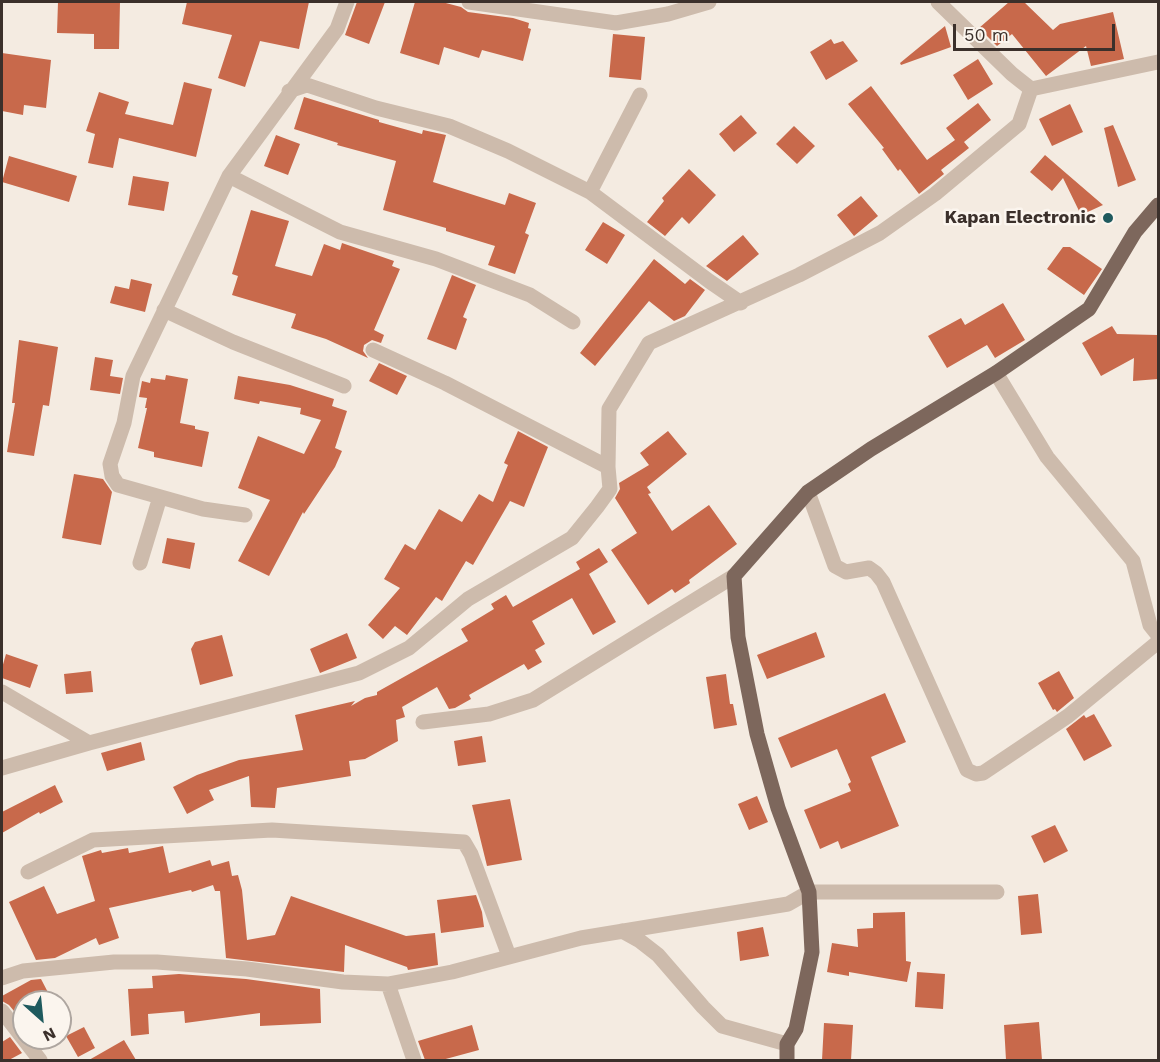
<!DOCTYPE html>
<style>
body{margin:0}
#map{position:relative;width:1160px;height:1062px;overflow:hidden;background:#f4ebe1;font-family:"Work Sans",sans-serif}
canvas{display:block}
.frame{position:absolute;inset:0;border:3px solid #3b302b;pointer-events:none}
.north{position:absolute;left:12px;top:990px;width:60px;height:60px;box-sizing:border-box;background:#fbf5ee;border:2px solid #aea6a0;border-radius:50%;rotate:153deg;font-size:16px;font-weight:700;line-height:24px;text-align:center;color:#3b302b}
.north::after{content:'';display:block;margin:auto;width:21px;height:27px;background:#1f5a5e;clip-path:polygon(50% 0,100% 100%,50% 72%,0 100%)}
.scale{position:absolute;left:953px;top:24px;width:162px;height:27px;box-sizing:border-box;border:3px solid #3b302b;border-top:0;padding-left:8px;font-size:18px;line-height:21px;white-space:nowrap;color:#3b302b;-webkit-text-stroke:4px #fbf5ee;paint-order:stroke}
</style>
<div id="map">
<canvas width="1160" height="1062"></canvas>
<div class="frame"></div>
<div class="north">N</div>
<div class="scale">50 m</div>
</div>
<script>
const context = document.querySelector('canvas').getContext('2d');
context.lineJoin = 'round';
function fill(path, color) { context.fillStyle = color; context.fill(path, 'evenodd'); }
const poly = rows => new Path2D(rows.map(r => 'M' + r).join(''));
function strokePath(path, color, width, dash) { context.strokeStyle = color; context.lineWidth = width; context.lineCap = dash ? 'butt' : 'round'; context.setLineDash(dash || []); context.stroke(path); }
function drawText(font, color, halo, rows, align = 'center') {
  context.font = font + ' "Work Sans",sans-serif'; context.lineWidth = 5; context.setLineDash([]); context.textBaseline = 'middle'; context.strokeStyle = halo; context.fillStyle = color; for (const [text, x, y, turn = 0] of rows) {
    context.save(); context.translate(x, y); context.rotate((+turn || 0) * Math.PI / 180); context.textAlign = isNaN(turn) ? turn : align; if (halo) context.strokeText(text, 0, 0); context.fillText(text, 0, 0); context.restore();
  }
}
fill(poly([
 [58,2,120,2,119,49,94,49,94,34,57,33],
 [187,2,309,2,299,49,260,41,245,87,218,78,232,35,182,24],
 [357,2,385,2,369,44,345,35],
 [415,2,442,2,461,7,468,12,513,18,529,23,528,28,531,29,523,61,482,50,479,58,444,47,439,65,400,53],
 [1009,2,1024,2,1053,30,1060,24,1113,12,1124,59,1091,66,1086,46,1046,76,1012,34,997,46,979,28],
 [945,26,951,47,901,65,900,63],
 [613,34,645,37,641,80,609,77],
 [831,39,834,44,843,41,858,61,826,80,810,52],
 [2,53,51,60,46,108,24,105,23,115,2,111],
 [978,59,993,84,968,100,953,75],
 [184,82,212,89,196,157,119,138,113,168,88,163,95,134,86,131,99,92,129,102,125,114,173,125],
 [871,86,927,160,955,140,946,128,978,103,991,120,964,142,969,148,941,170,944,174,919,194,900,169,898,171,882,149,884,148,848,104],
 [304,97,379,120,379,122,422,134,423,130,446,135,433,182,505,205,509,193,536,203,525,233,529,235,515,274,488,265,495,246,446,231,446,228,383,210,396,161,337,145,338,143,294,129],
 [1070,104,1083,132,1052,146,1039,119],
 [741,115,757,133,734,152,719,134],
 [1113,125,1136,180,1118,187,1104,128],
 [794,126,815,146,797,164,776,144],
 [276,135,300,144,288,175,264,166],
 [1045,155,1067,174,1103,205,1081,215,1063,178,1052,191,1030,172],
 [9,156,77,176,69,202,2,182],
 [689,169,716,195,689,224,682,217,665,236,647,222,664,201,662,198],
 [133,176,169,182,164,211,128,205],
 [861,196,878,216,854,236,837,215],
 [251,210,289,221,275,266,312,276,324,244,340,250,342,243,394,261,392,266,400,269,374,330,384,335,381,343,372,340,364,345,363,351,368,358,326,339,291,328,296,314,232,295,238,276,232,274],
 [603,222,625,235,607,264,585,250],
 [743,235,759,254,727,281,706,266],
 [1063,247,1070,247,1102,269,1084,295,1047,269],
 [654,259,685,284,690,279,705,290,685,316,674,321,649,301,595,366,580,353],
 [452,275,476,285,463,317,467,319,456,350,427,339],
 [131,279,152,284,145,312,110,303,115,286,129,289],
 [1003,303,1025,340,995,358,987,345,947,368,928,336,961,318,965,325],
 [1112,326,1117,334,1157,335,1158,379,1133,381,1134,358,1101,376,1082,343],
 [19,340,58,347,49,406,43,405,34,456,7,452,15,403,12,403],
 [95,357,113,360,110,376,123,378,120,394,90,390],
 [379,363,407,376,397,395,369,381],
 [166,375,188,379,180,423,195,426,195,429,209,432,202,467,154,457,154,452,138,448,147,408,145,408,147,398,139,397,142,381,150,383,151,378,165,380],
 [238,376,290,385,334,399,332,406,347,411,335,448,342,451,335,467,304,514,303,512,269,576,238,561,270,500,238,488,258,436,304,454,321,420,300,414,301,408,260,401,259,404,234,399],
 [518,431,548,447,524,507,510,501,473,565,466,561,442,601,436,597,407,635,395,626,383,639,368,625,400,588,384,579,405,544,415,550,439,509,462,522,479,494,493,502,508,465,504,463],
 [668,431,687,454,647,487,651,493,648,494,672,531,709,505,737,544,689,580,690,583,675,593,672,589,648,605,611,550,637,533,615,498,620,489,619,483,649,465,640,453],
 [74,474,103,479,112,492,101,545,62,538],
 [167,538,195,543,190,569,162,563],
 [599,548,608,562,589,574,616,622,593,635,572,598,532,621,545,644,535,650,542,662,528,670,524,664,469,695,471,699,455,708,449,709,437,687,402,707,405,717,396,720,398,741,365,759,349,761,351,776,277,788,275,808,251,807,249,776,209,790,214,800,187,814,173,787,197,775,239,760,303,750,295,715,355,701,351,706,365,698,377,695,377,692,468,641,461,629,494,609,491,604,506,595,513,607,580,569,576,562],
 [816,632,825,657,767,679,757,655],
 [347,633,357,658,320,673,310,649],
 [222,635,233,676,200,685,191,649,195,642],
 [6,654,38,665,30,688,2,678,2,668],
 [91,671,93,692,66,694,64,674],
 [1059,671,1074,698,1057,712,1055,709,1053,710,1038,683],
 [726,674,730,704,733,704,737,725,714,729,706,677],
 [885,693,906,742,871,757,899,826,841,849,838,841,820,849,804,810,851,791,848,784,851,782,837,749,791,768,778,738],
 [1094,714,1112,746,1084,761,1066,729,1084,715,1086,718],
 [482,736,486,762,458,766,454,741],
 [141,742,145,760,107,771,101,753],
 [55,785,63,802,40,814,39,812,2,833,2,812],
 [757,796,768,822,749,830,738,804],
 [510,799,522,860,487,866,472,805],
 [1055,825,1068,851,1044,863,1031,836],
 [163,846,169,873,210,860,212,866,229,861,232,876,238,875,242,890,247,940,275,935,291,896,406,936,435,933,438,965,408,970,407,967,345,945,344,972,226,958,220,891,215,891,213,885,192,892,191,890,109,908,119,938,99,945,96,938,55,958,36,960,9,902,44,886,57,914,95,901,82,856,101,850,102,853,128,848,129,853],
 [1038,894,1042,933,1021,935,1018,896],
 [476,895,482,912,484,927,441,933,437,900],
 [905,912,906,961,911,962,907,982,849,972,849,976,827,972,832,943,858,947,857,929,873,928,873,913],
 [763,927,769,956,740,961,737,932],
 [917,972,945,974,943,1009,915,1007],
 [179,974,246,979,320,989,321,1023,260,1026,260,1013,185,1023,184,1011,148,1014,149,1034,131,1036,128,989,153,988,152,976],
 [41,979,53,1002,24,1002,24,1023,9,1005,2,1001,2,996,31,980],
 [1039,1022,1042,1060,1006,1060,1004,1025],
 [824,1023,853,1025,851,1060,822,1060],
 [472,1025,479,1050,442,1060,425,1060,418,1041],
 [84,1027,95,1048,78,1057,66,1036],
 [10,1037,22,1053,9,1060,2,1060,2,1042],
 [124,1040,136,1060,89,1060]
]), '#c8694b');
strokePath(poly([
 [469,2,616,23,668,14,709,2],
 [938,2,1012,74,1031,89,1158,62],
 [289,91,307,85,376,108,449,126,508,151,590,192,709,281,741,303],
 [229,176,340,232,436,259,530,295,573,322],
 [590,192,640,95],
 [164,310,233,342,344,386],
 [373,350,445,383,608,467],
 [996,373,1047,457,1133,561,1150,625,1158,635],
 [808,492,835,566,846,572,869,568,876,573,883,582,967,770,976,774,983,773,1068,716,1158,642],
 [245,515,203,509,118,485,112,476,110,464,124,423,133,376,229,176,337,29,347,2],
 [140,563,160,497],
 [2,692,89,743],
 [423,722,489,714,533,700,734,576],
 [2,768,89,743,359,673,409,648,468,599,572,538,597,507,610,489,608,467,609,409,649,343,799,275,880,233,935,194,1019,124,1031,89],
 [28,872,93,840,272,830,464,842,471,854,509,956],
 [622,931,640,941,658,955,703,1007,722,1026,787,1044],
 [2,978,23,971,64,967,114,962,157,962,247,969,343,982,388,984,452,972,581,938,788,904,809,892,997,892],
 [388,984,414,1060],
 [2,1011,40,1060]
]), '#cdbbac', 15);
strokePath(poly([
 [787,1060,787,1044,796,1029,812,952,809,892,778,808,757,734,738,637,734,576,808,492,871,449,996,373,1089,309,1135,232,1158,205]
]), '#7d675c', 15);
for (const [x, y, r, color] of [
 [1108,218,6,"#1f5a5e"]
]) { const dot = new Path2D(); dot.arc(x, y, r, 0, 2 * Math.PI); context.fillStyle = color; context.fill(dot); strokePath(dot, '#fbf5ee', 2); }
drawText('bold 18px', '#3b302b', '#fbf5ee', [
 ["Kapan Electronic",1096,218]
], 'right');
</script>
